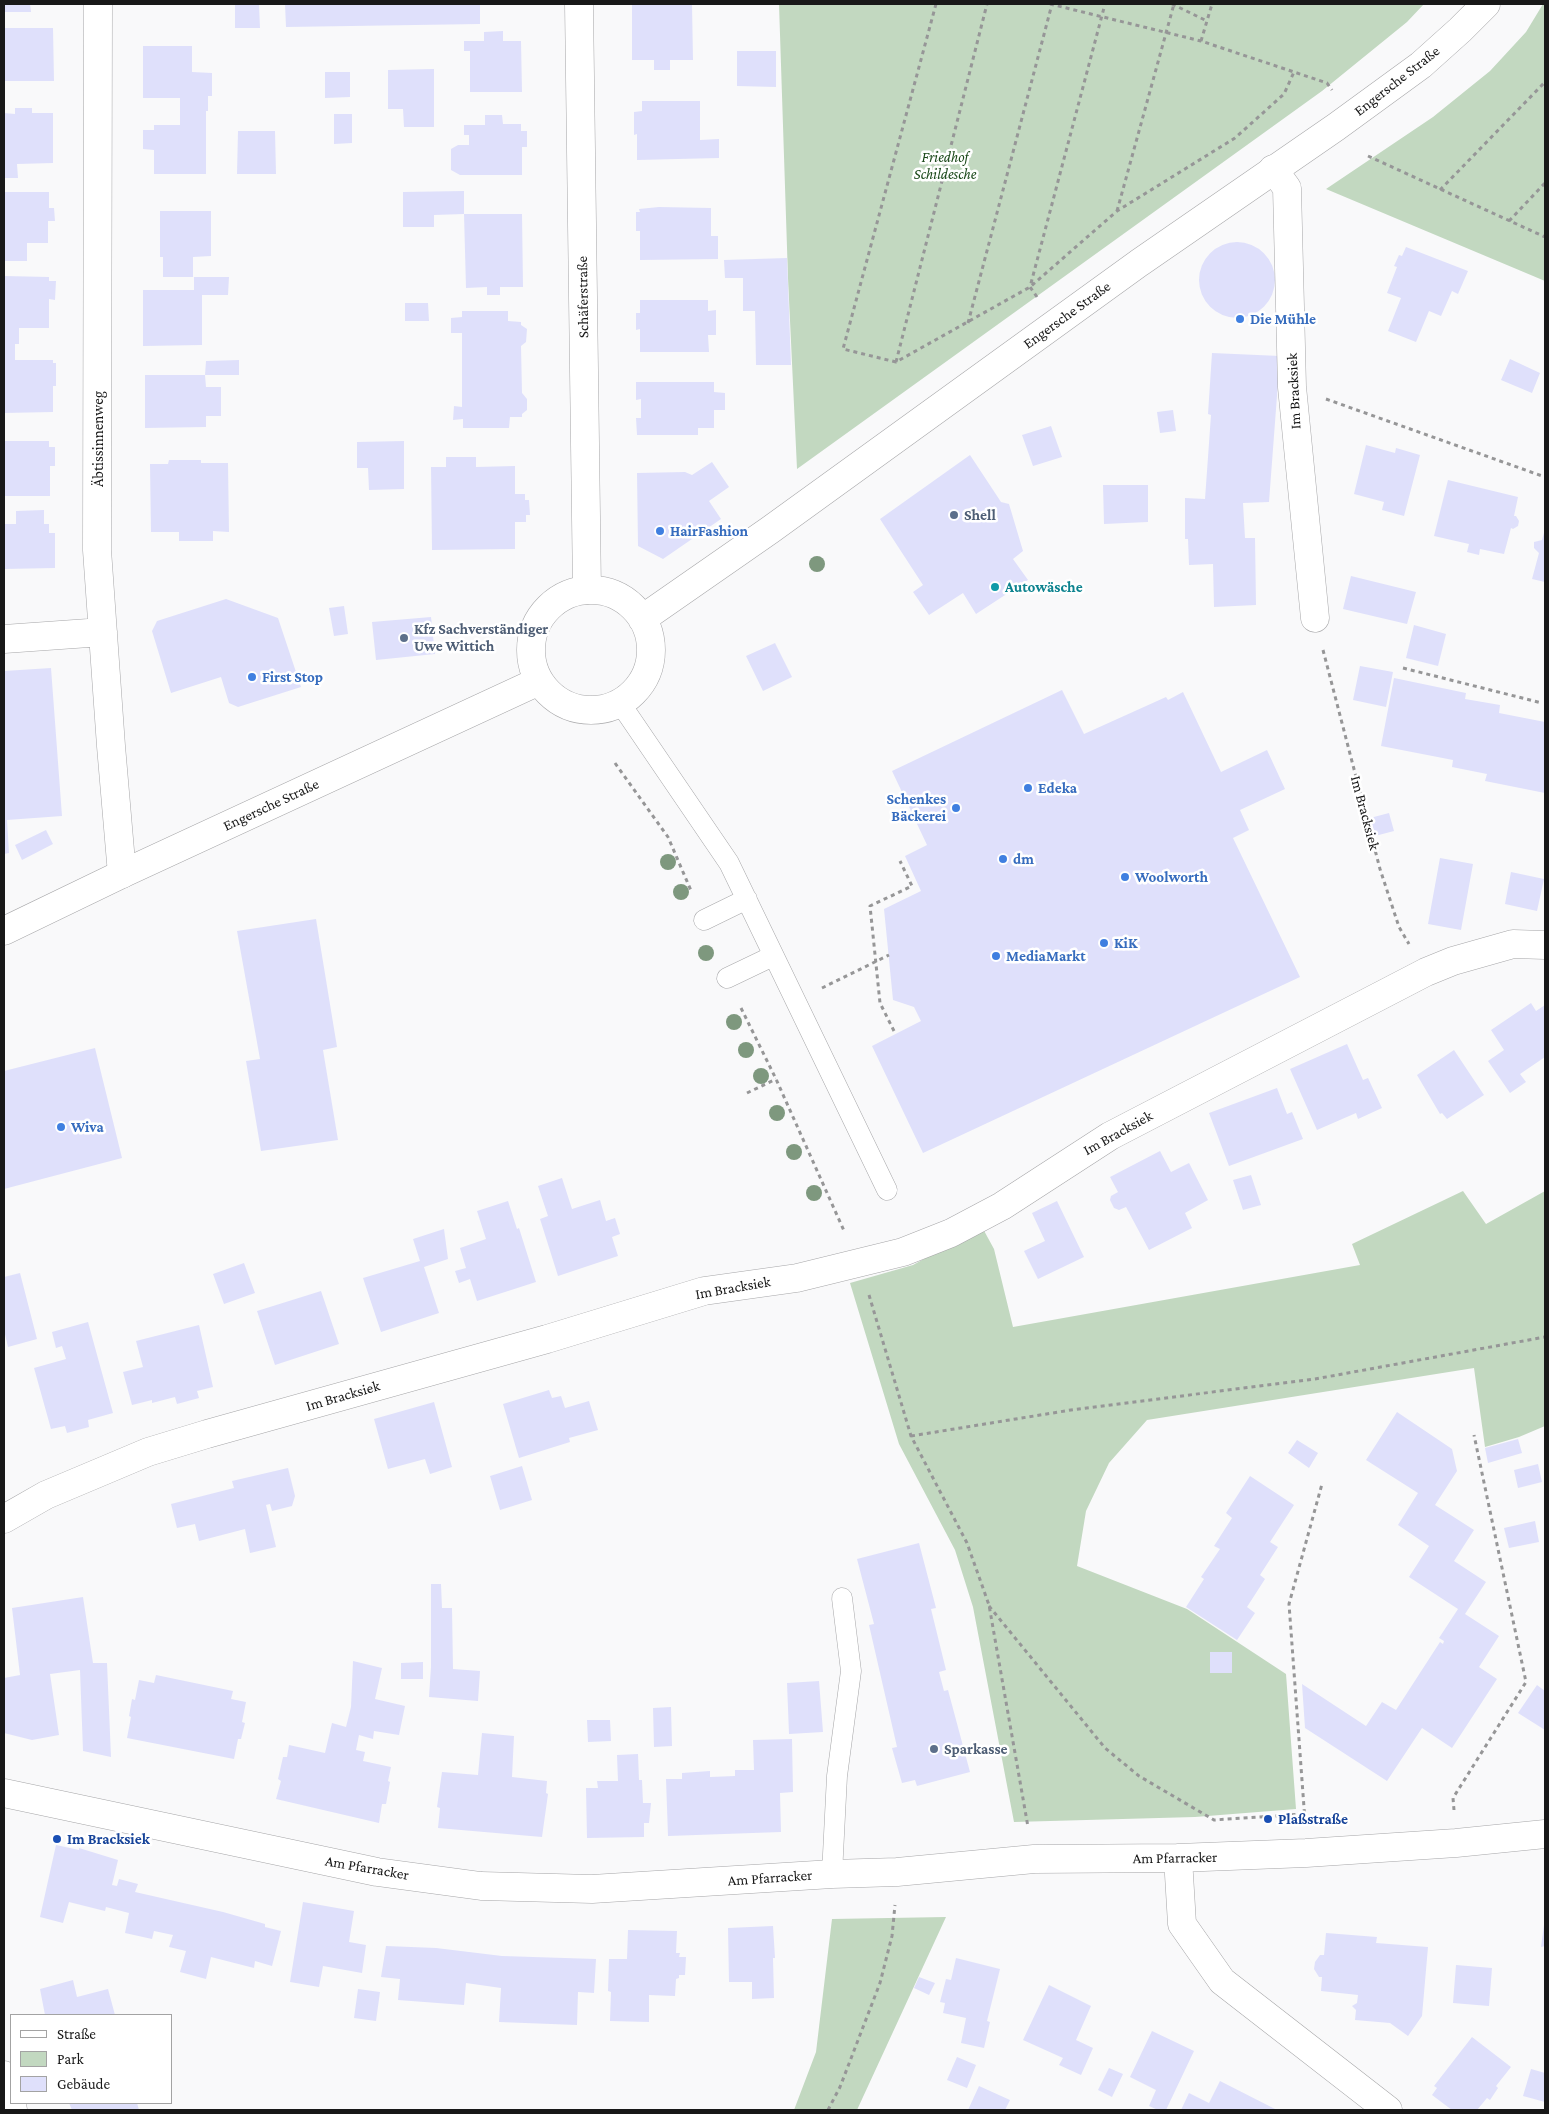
<!DOCTYPE html>
<meta charset="utf-8">
<style>
body{margin:0}
#map{position:relative;width:1549px;height:2114px;overflow:hidden;background:#f9f9fa;font-family:"Crimson Pro",serif}
canvas{display:block}
.frame{position:absolute;inset:0;border:5px solid #181818;pointer-events:none}
.legend{position:absolute;left:10px;top:2014px;width:162px;height:90px;box-sizing:border-box;background:#fff;border:1px solid #a3a3a3;margin:0;padding:6px 9px;list-style:none;font-size:15px;color:#181818}
.legend li{display:flex;align-items:center;gap:10px;height:25px}
.legend b{width:25px;border:1px solid #a3a3a3}
</style>
<div id="map">
<canvas width="1549" height="2114"></canvas>
<div class="frame"></div>
<ul class="legend">
<li><b style="height:6px;background:#fff"></b>Straße</li>
<li><b style="height:14px;background:#c2d8c0"></b>Park</li>
<li><b style="height:14px;background:#dfe0fb"></b>Gebäude</li>
</ul>
</div>
<script>
const context = document.querySelector('canvas').getContext('2d');
context.lineJoin = 'round';
function fill(path, color) { context.fillStyle = color; context.fill(path, 'evenodd'); }
const poly = rows => new Path2D(rows.map(r => 'M' + r).join(''));
function strokePath(path, color, width, dash) { context.strokeStyle = color; context.lineWidth = width; context.lineCap = dash ? 'butt' : 'round'; context.setLineDash(dash || []); context.stroke(path); }
function drawText(font, color, halo, rows, align = 'center') {
  context.font = font + ' "Crimson Pro",serif'; context.lineWidth = 5; context.setLineDash([]); context.textBaseline = 'middle'; context.strokeStyle = halo; context.fillStyle = color; for (const [text, x, y, turn = 0] of rows) {
    context.save(); context.translate(x, y); context.rotate((+turn || 0) * Math.PI / 180); context.textAlign = isNaN(turn) ? turn : align; if (halo) context.strokeText(text, 0, 0); context.fillText(text, 0, 0); context.restore();
  }
}
fill(poly([
 [779,4,1424,4,1407,22,1322,91,797,469,788,278],
 [1543,4,1545,4,1545,281,1326,189,1433,117,1490,71,1526,32],
 [1463,1191,1486,1224,1545,1191,1545,1426,1519,1437,1485,1447,1474,1368,1147,1420,1109,1463,1086,1511,1077,1566,1187,1609,1286,1674,1296,1809,1195,1817,1014,1822,973,1607,955,1550,899,1444,850,1283,913,1265,982,1227,994,1249,1013,1327,1360,1265,1352,1244],
 [946,1917,857,2110,794,2110,816,2052,832,1919]
]), '#c2d8c0');
fill(poly([
 [4,4,30,4,31,12,4,12],
 [235,4,259,4,260,28,235,28],
 [285,4,480,4,480,24,286,27],
 [632,4,692,4,693,60,670,60,670,70,654,70,654,60,632,60],
 [4,28,53,28,54,81,4,81],
 [503,31,503,41,521,41,522,92,470,92,470,51,464,51,464,41,484,41,484,32],
 [143,46,192,46,192,72,212,73,212,96,208,96,208,111,206,111,206,174,154,174,154,150,143,149,143,130,154,130,154,125,180,125,180,98,143,98],
 [737,51,776,51,776,87,737,86],
 [434,69,434,127,404,127,403,109,388,109,388,70],
 [325,72,350,72,350,97,325,98],
 [642,101,700,101,700,140,719,139,719,158,637,160,637,134,634,135,634,112,642,111],
 [15,108,32,108,32,113,53,113,53,163,17,164,18,178,4,178,4,113,15,114],
 [334,114,352,114,352,143,334,144],
 [485,115,502,115,503,124,521,124,521,131,527,131,527,147,522,147,522,175,460,175,451,170,451,149,458,145,469,145,469,135,464,135,464,125,485,125],
 [238,131,275,131,276,174,237,174],
 [464,191,464,214,434,215,434,227,403,227,403,192],
 [4,192,49,192,49,208,54,208,55,221,48,221,48,243,27,243,27,261,4,261],
 [659,207,711,208,711,236,718,236,718,259,640,260,640,231,636,231,636,212,640,212,639,209],
 [160,211,211,211,211,256,193,257,193,277,163,277,163,257,160,257],
 [464,214,522,214,523,287,500,287,500,295,487,295,487,287,466,288],
 '1199 280a38 38 0 1 1 76 0a38 38 0 1 1-76 0Z',
 [1406,247,1468,271,1458,294,1452,291,1441,316,1429,311,1416,342,1388,331,1401,298,1387,293,1397,267,1394,266,1399,255,1402,256],
 [787,258,791,365,756,365,755,311,743,311,743,278,725,278,724,260],
 [4,276,49,277,49,281,56,281,55,300,49,299,49,328,19,328,19,344,15,344,15,360,53,360,53,363,56,363,56,386,53,386,53,412,4,413],
 [194,277,229,277,228,295,202,295,202,345,143,346,143,290,194,290],
 [640,300,708,300,708,311,716,310,716,335,708,335,709,352,640,352,640,329,636,330,636,313,640,313],
 [405,303,428,303,429,321,405,321],
 [462,311,508,311,508,321,521,322,521,325,527,329,526,342,521,346,522,393,527,399,527,410,522,414,522,417,510,417,509,428,463,428,463,419,453,420,454,406,462,407,462,333,451,333,451,318,462,317],
 [1212,353,1280,356,1269,502,1243,503,1245,538,1255,538,1256,605,1214,607,1213,564,1189,565,1188,539,1185,539,1185,498,1205,499,1211,415,1208,414],
 [1510,359,1540,373,1532,393,1501,380],
 [239,360,239,375,205,375,206,361],
 [145,375,205,375,206,387,221,387,221,416,206,416,206,427,145,428],
 [636,382,714,382,714,392,725,393,725,410,714,410,714,428,698,428,698,435,637,435,636,418,641,418,641,399,636,400],
 [1173,410,1176,431,1160,433,1157,412],
 [1051,426,1062,457,1033,466,1022,435],
 [4,441,49,441,49,447,55,447,55,466,50,466,50,496,4,496],
 [404,441,404,489,369,490,368,468,357,468,357,442],
 [1366,445,1395,453,1396,448,1420,455,1404,516,1382,510,1384,502,1354,494],
 [970,455,1001,502,1009,504,1023,551,1013,559,1028,580,976,614,963,593,929,615,913,592,923,585,880,519],
 [446,457,476,457,476,467,515,466,515,494,525,494,525,500,529,500,530,515,526,515,526,522,515,522,515,549,432,550,431,467,446,467],
 [169,460,201,460,201,463,228,463,229,532,213,531,213,541,179,541,179,532,151,532,150,464,168,464],
 [712,462,729,487,709,501,721,519,663,559,638,546,637,473,685,472,692,475],
 [1448,480,1518,497,1514,516,1516,516,1519,521,1518,526,1513,529,1511,528,1504,554,1480,549,1479,555,1467,552,1469,544,1434,536],
 [1103,485,1148,485,1148,522,1104,524],
 [44,510,44,524,49,524,49,533,55,533,55,568,4,569,4,524,16,524,16,511],
 [1545,529,1545,582,1532,579,1539,553,1534,548,1534,542,1542,540],
 [1351,576,1416,592,1407,624,1343,609],
 [226,599,278,618,301,687,238,707,229,703,221,677,171,693,152,631,157,621],
 [344,606,348,634,334,636,329,608],
 [431,617,435,654,376,660,372,622],
 [1414,625,1446,634,1438,666,1406,658],
 [775,643,792,677,763,691,746,656],
 [1360,666,1393,672,1386,707,1353,700],
 [51,668,62,816,7,820,9,853,4,854,4,671],
 [1394,678,1466,693,1465,699,1500,705,1499,713,1545,722,1545,793,1485,781,1487,774,1452,767,1453,760,1381,746],
 [1062,690,1084,734,1166,697,1168,700,1183,692,1221,772,1267,750,1285,789,1240,810,1249,830,1233,838,1300,977,923,1153,872,1046,921,1021,914,1007,893,1000,884,909,921,891,905,856,927,845,892,771],
 [1389,813,1394,831,1375,836,1370,818],
 [46,830,53,844,22,860,15,845],
 [1440,858,1473,864,1461,930,1428,924],
 [1511,872,1544,879,1537,911,1505,904],
 [316,919,337,1047,323,1050,338,1140,261,1151,246,1061,260,1059,237,931],
 [1531,1003,1536,1011,1545,1005,1545,1057,1520,1074,1526,1082,1510,1093,1488,1061,1504,1050,1491,1030],
 [1347,1044,1363,1080,1368,1078,1382,1108,1358,1119,1356,1113,1317,1130,1290,1069],
 [95,1048,122,1158,4,1189,4,1071],
 [1454,1050,1484,1095,1447,1119,1442,1113,1440,1114,1417,1075],
 [1277,1088,1287,1114,1292,1112,1303,1139,1229,1166,1209,1113],
 [1160,1151,1171,1172,1189,1163,1208,1200,1185,1213,1192,1228,1149,1250,1126,1207,1119,1210,1114,1208,1110,1200,1111,1196,1118,1192,1110,1177],
 [1251,1175,1261,1205,1243,1210,1233,1180],
 [562,1178,572,1209,600,1200,606,1221,615,1218,620,1234,612,1237,618,1256,558,1276,540,1219,548,1216,538,1186],
 [508,1201,517,1229,519,1228,536,1282,477,1301,470,1279,459,1283,455,1271,466,1268,460,1248,486,1239,477,1211],
 [1057,1201,1084,1257,1038,1279,1024,1251,1045,1241,1032,1213],
 [444,1229,448,1259,424,1267,439,1313,381,1332,363,1278,420,1261,413,1239],
 [244,1263,255,1293,224,1304,213,1274],
 [20,1273,37,1339,8,1347,4,1330,4,1277],
 [321,1291,339,1344,275,1365,257,1311],
 [88,1322,113,1413,88,1420,89,1427,67,1433,65,1426,51,1429,34,1368,66,1359,62,1346,56,1348,52,1332],
 [199,1325,213,1387,197,1391,199,1398,177,1404,175,1397,152,1403,152,1400,132,1405,123,1372,143,1367,136,1341],
 [549,1390,552,1398,561,1396,565,1408,589,1401,598,1430,569,1438,570,1442,519,1458,503,1404],
 [434,1402,452,1467,430,1474,425,1459,388,1469,374,1419],
 [1397,1412,1452,1449,1457,1471,1435,1505,1474,1530,1454,1561,1486,1582,1465,1614,1499,1636,1479,1667,1497,1679,1452,1748,1422,1728,1387,1781,1305,1728,1302,1684,1366,1726,1382,1702,1396,1710,1440,1642,1443,1644,1444,1641,1439,1638,1458,1609,1409,1577,1429,1546,1398,1525,1418,1493,1366,1460],
 [1518,1439,1522,1453,1488,1463,1485,1448],
 [1297,1440,1318,1453,1309,1468,1288,1453],
 [1538,1464,1542,1482,1518,1488,1514,1470],
 [522,1466,532,1500,500,1510,490,1476],
 [288,1468,295,1496,292,1506,272,1511,270,1504,266,1505,276,1547,250,1553,245,1529,199,1541,195,1524,177,1528,171,1504,234,1488,232,1481],
 [1250,1476,1294,1505,1270,1542,1278,1547,1260,1575,1265,1579,1247,1607,1255,1613,1237,1640,1186,1607,1204,1579,1201,1577,1220,1549,1214,1546,1232,1518,1226,1513],
 [1535,1521,1539,1542,1509,1548,1504,1528],
 [919,1543,936,1608,931,1609,946,1670,939,1672,944,1691,948,1690,970,1772,917,1786,915,1780,902,1783,892,1748,897,1747,869,1625,874,1624,857,1559],
 [431,1584,441,1584,442,1608,452,1608,453,1669,480,1671,478,1701,429,1697,431,1667],
 [83,1597,93,1663,107,1663,111,1757,83,1751,80,1670,50,1674,59,1735,32,1740,4,1733,4,1678,20,1675,12,1608],
 [1210,1652,1232,1652,1232,1673,1210,1673],
 [353,1661,382,1668,375,1699,405,1706,399,1735,374,1731,373,1739,359,1735,356,1750,365,1752,363,1761,391,1767,388,1781,390,1782,386,1804,382,1804,379,1823,276,1799,281,1781,278,1779,283,1757,287,1757,289,1745,325,1753,332,1723,346,1727,351,1707],
 [423,1662,423,1679,401,1679,401,1663],
 [156,1675,233,1691,231,1699,246,1702,242,1722,245,1723,241,1739,238,1739,234,1759,127,1738,131,1717,129,1716,132,1699,135,1700,139,1680,154,1683],
 [819,1681,823,1732,789,1734,787,1683],
 [1537,1685,1545,1691,1545,1730,1518,1713],
 [671,1707,672,1746,654,1747,653,1708],
 [587,1720,610,1720,611,1741,588,1742],
 [482,1733,514,1736,512,1777,547,1781,546,1793,548,1794,542,1837,438,1828,440,1808,437,1807,442,1772,478,1775],
 [792,1739,793,1792,780,1793,781,1832,668,1836,666,1779,682,1779,682,1773,710,1771,710,1777,735,1776,735,1770,754,1770,753,1740],
 [638,1754,639,1780,642,1780,643,1803,651,1803,649,1823,644,1823,644,1837,587,1838,586,1788,598,1788,597,1781,618,1781,617,1755],
 [56,1845,79,1850,79,1848,118,1860,112,1885,117,1886,119,1879,138,1884,135,1892,223,1912,265,1924,265,1927,281,1931,272,1966,255,1961,254,1968,211,1957,206,1979,180,1972,186,1951,169,1947,173,1935,154,1931,152,1939,125,1933,129,1913,106,1907,105,1911,69,1902,63,1923,40,1917],
 [303,1902,354,1911,349,1942,366,1945,362,1973,323,1966,319,1987,290,1982],
 [1544,1925,1545,1946,1541,1947],
 [773,1926,775,1958,773,1958,774,1998,752,1999,752,1982,729,1982,728,1928],
 [628,1930,677,1931,676,1953,680,1953,679,1957,686,1957,685,1975,679,1975,679,1978,676,1979,675,1996,649,1995,649,2022,610,2021,611,1992,608,1991,609,1959,627,1959],
 [1326,1933,1377,1937,1376,1943,1428,1947,1422,2016,1408,2036,1390,2023,1355,2020,1356,2010,1352,2006,1357,2003,1358,1995,1321,1991,1322,1977,1319,1977,1314,1969,1315,1962,1320,1955,1324,1955],
 [386,1946,436,1948,502,1956,596,1959,594,1993,578,1992,577,2025,499,2022,501,1988,466,1983,464,2005,398,2000,400,1979,381,1977],
 [956,1958,1000,1969,987,2021,990,2022,984,2048,961,2043,966,2018,943,2013,945,2003,940,2002,946,1979,951,1980],
 [1456,1965,1492,1968,1489,2006,1453,2003],
 [919,1977,935,1983,929,1995,914,1988],
 [73,1980,77,1997,108,1989,115,2015,45,2015,40,1989],
 [1049,1985,1091,2006,1076,2040,1093,2048,1081,2075,1059,2065,1063,2058,1023,2040],
 [358,1989,380,1992,376,2021,354,2018],
 [1152,2031,1194,2051,1166,2110,1158,2110,1149,2106,1156,2090,1130,2077],
 [1472,2037,1511,2067,1496,2086,1498,2088,1490,2100,1487,2098,1477,2110,1452,2110,1432,2095,1437,2088,1434,2086],
 [957,2057,976,2065,967,2088,947,2080],
 [1109,2068,1123,2074,1112,2097,1098,2090],
 [1531,2069,1545,2073,1545,2102,1523,2096],
 [1220,2081,1277,2110,1181,2110,1189,2093,1209,2103],
 [979,2086,1010,2100,1005,2110,968,2110],
 [69,2103,137,2103,139,2110,72,2110]
]), '#dfe0fb');
const service = poly([
 [620,703,729,863,887,1190],
 [704,920,747,899],
 [727,978,773,956],
 [832,1874,837,1776,851,1671,842,1598]
]);
const minor = poly([
 [98,4,97,550,111,746,122,874],
 [579,4,587,590],
 [1273,169,1287,188,1292,387,1315,618],
 [4,639,103,632],
 [4,1519,46,1495,103,1471,148,1452,207,1434,547,1339,704,1291,797,1278,903,1252,951,1233,1002,1206,1110,1136,1426,972,1453,961,1513,944,1545,945],
 [4,1793,377,1872,481,1886,592,1889,832,1874,897,1872,1034,1859,1178,1858,1306,1853,1456,1843,1545,1834],
 [1178,1858,1182,1924,1222,1981,1388,2110],
 [4,2075,13,2110]
]);
const secondary = poly([
 '531 650a60 60 0 1 1 120 0a60 60 0 1 1-120 0Z',
 [642,619,770,530,1139,263,1336,127,1421,65,1460,30,1486,4],
 [4,931,122,874,539,681]
]);
strokePath(service, '#a6a6a8', 21);
strokePath(minor, '#a6a6a8', 29);
strokePath(secondary, '#a6a6a8', 29);
strokePath(poly([
 [936,4,843,349,896,362,1030,287,1117,211,1235,138,1284,94,1294,72],
 [1050,4,1201,41,1327,83,1332,90],
 [1172,4,1207,21],
 [1201,41,1212,4],
 [1368,156,1545,237],
 [1440,190,1545,82],
 [1117,211,1174,4],
 [1509,221,1545,183],
 [1037,297,1030,287,1105,4],
 [968,323,1052,4],
 [896,362,987,4],
 [1326,399,1545,477],
 [1323,650,1380,869,1399,927,1409,944],
 [1403,668,1542,703],
 [615,763,668,837,692,893],
 [822,988,889,955],
 [741,1008,776,1079,845,1233],
 [894,1031,880,1003,870,906,912,886,900,861],
 [747,1093,776,1079],
 [869,1295,911,1436,967,1543,989,1605,1028,1827],
 [911,1436,1071,1410,1315,1379,1545,1337],
 [989,1606,1105,1748,1139,1776,1214,1820,1304,1814],
 [1454,1810,1453,1798,1526,1682,1474,1435],
 [1305,1821,1289,1604,1322,1484],
 [828,2110,840,2087,880,1983,892,1936,895,1905]
]), '#969697', 3, [4, 4]);
strokePath(service, '#fff', 20);
strokePath(minor, '#fff', 28);
strokePath(secondary, '#fff', 28);
context.fillStyle = '#7e987e';
for (const [x, y] of [
 [817,564],
 [668,862],
 [681,892],
 [706,953],
 [734,1022],
 [746,1050],
 [761,1076],
 [777,1113],
 [794,1152],
 [814,1193]
]) { context.beginPath(); context.arc(x, y, 8, 0, 2 * Math.PI); context.fill(); }
for (const [x, y, r, color] of [
 [1240,319,5,"#3f7fe0"],
 [954,515,5,"#5c6f8a"],
 [660,531,5,"#3f7fe0"],
 [995,587,5,"#0f9aa8"],
 [404,638,5,"#5c6f8a"],
 [252,677,5,"#3f7fe0"],
 [1028,788,5,"#3f7fe0"],
 [956,808,5,"#3f7fe0"],
 [1003,859,5,"#3f7fe0"],
 [1125,877,5,"#3f7fe0"],
 [1104,943,5,"#3f7fe0"],
 [996,956,5,"#3f7fe0"],
 [61,1127,5,"#3f7fe0"],
 [934,1749,5,"#5c6f8a"],
 [1268,1819,5,"#1a4fb4"],
 [57,1839,5,"#1a4fb4"]
]) { const dot = new Path2D(); dot.arc(x, y, r, 0, 2 * Math.PI); context.fillStyle = color; context.fill(dot); strokePath(dot, '#fff', 2); }
drawText('15px', '#181818', '#fff', [
 ["Engersche Straße",1397,81,-38],
 ["Schäferstraße",583,297,-91],
 ["Engersche Straße",1067,315,-36],
 ["Im Bracksiek",1294,391,-93],
 ["Äbtissinnenweg",98,439,-90],
 ["Engersche Straße",271,805,-25],
 ["Im Bracksiek",1365,813,75],
 ["Im Bracksiek",1118,1133,-29],
 ["Im Bracksiek",733,1288,-10],
 ["Im Bracksiek",343,1396,-16],
 ["Am Pfarracker",1175,1858,-1],
 ["Am Pfarracker",367,1868,10],
 ["Am Pfarracker",770,1878,-4]
]);
drawText('italic 15px', '#1a4819', '#fff', [
 ["Friedhof",945,157],
 ["Schildesche",945,174]
]);
drawText('bold 15px', '#366cbe', '#fff', [
 ["Die Mühle",1250,319],
 ["HairFashion",670,531],
 ["First Stop",262,677],
 ["Edeka",1038,788],
 ["Schenkes",946,799,"right"],
 ["Bäckerei",946,816,"right"],
 ["dm",1013,859],
 ["Woolworth",1135,877],
 ["KiK",1114,943],
 ["MediaMarkt",1006,956],
 ["Wiva",71,1127]
], 'left');
drawText('bold 15px', '#4e5e75', '#fff', [
 ["Shell",964,515],
 ["Kfz Sachverständiger",414,629],
 ["Uwe Wittich",414,646],
 ["Sparkasse",944,1749]
], 'left');
drawText('bold 15px', '#0d838f', '#fff', [
 ["Autowäsche",1005,587]
], 'left');
drawText('bold 15px', '#164399', '#fff', [
 ["Plaßstraße",1278,1819],
 ["Im Bracksiek",67,1839]
], 'left');
</script>
